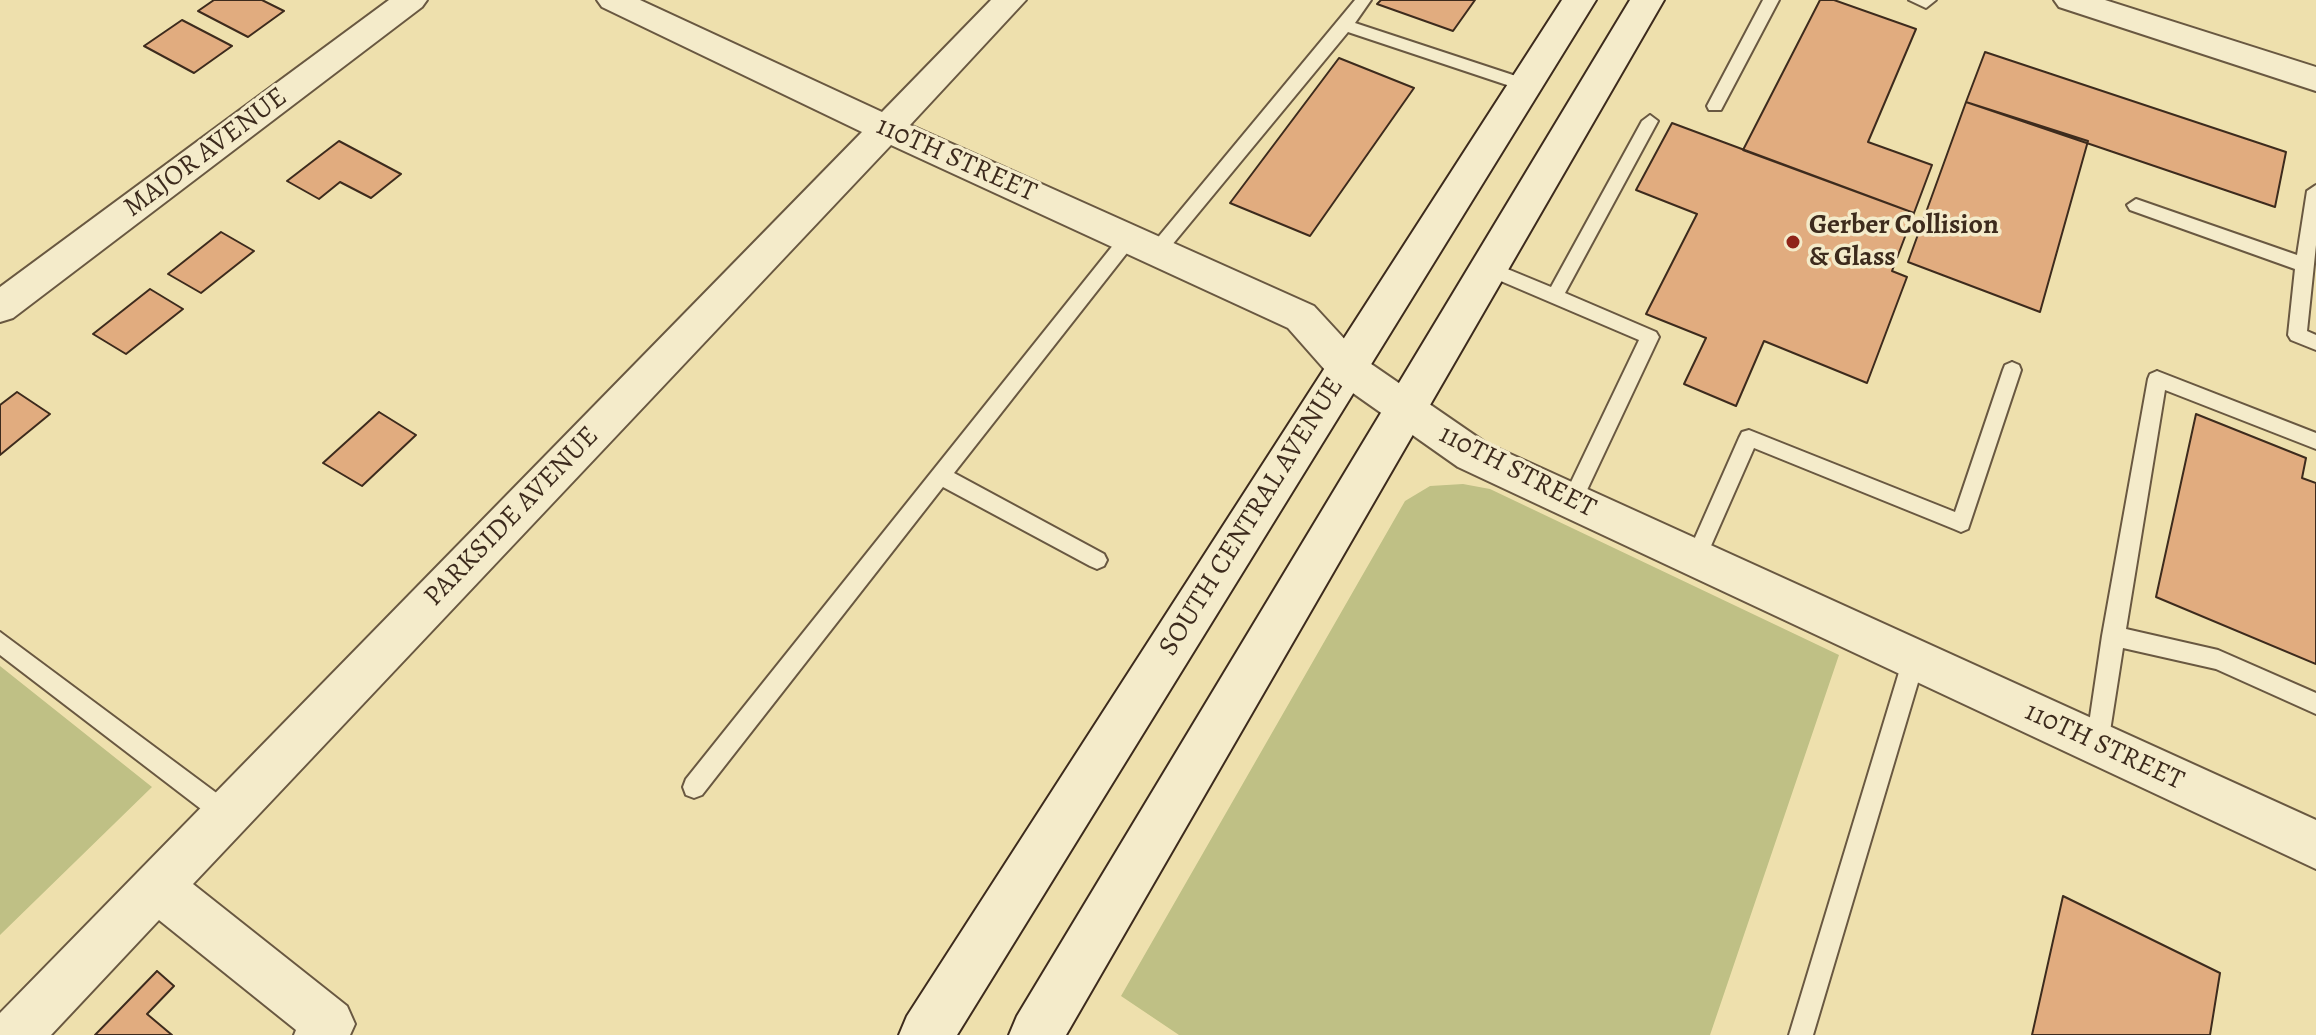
<!DOCTYPE html>
<style>
body{margin:0}
canvas{display:block;background:#eee0ad}
</style>
<canvas width="2316" height="1035"></canvas>
<script>
const context = document.querySelector('canvas').getContext('2d');
context.lineJoin = 'round';
function fill(path, color) { context.fillStyle = color; context.fill(path, 'evenodd'); }
const poly = rows => new Path2D(rows.map(r => 'M' + r).join(''));
function strokePath(path, color, width, dash) { context.strokeStyle = color; context.lineWidth = width; context.lineCap = dash ? 'butt' : 'round'; context.setLineDash(dash || []); context.stroke(path); }
function drawText(font, color, halo, rows, align = 'center') {
  context.font = font + ' Alegreya,serif'; context.lineWidth = 7; context.setLineDash([]); context.textBaseline = 'middle'; context.strokeStyle = halo; context.fillStyle = color; for (const [text, x, y, turn = 0] of rows) {
    context.save(); context.translate(x, y); context.rotate((+turn || 0) * Math.PI / 180); context.textAlign = isNaN(turn) ? turn : align; if (halo) context.strokeText(text, 0, 0); context.fillText(text, 0, 0); context.restore();
  }
}
fill(poly([
 [1463,484,1490,489,1839,655,1710,1035,1179,1035,1121,996,1405,501,1430,486],
 [0,666,152,787,0,935]
]), '#bfc085');
const building = poly([
 [214,0,262,0,284,11,248,37,198,11,214,0],
 [1381,0,1475,0,1453,31,1377,4,1381,0],
 [1820,0,1834,0,1916,29,1868,142,1932,165,1914,213,1743,150,1820,0],
 [182,20,232,46,194,73,144,46,182,20],
 [1985,52,2286,152,2275,207,1966,102,1985,52],
 [1339,58,1414,88,1310,236,1230,203,1339,58],
 [1966,102,2088,141,2040,312,1908,262,1966,102],
 [1672,123,1914,213,1892,271,1907,277,1867,383,1764,341,1736,406,1684,384,1706,338,1646,314,1697,214,1636,190,1672,123],
 [339,141,401,174,371,198,340,182,319,199,287,181,339,141],
 [221,232,254,251,201,293,168,274,221,232],
 [150,289,183,309,126,354,93,334,150,289],
 [17,392,50,414,0,455,0,405,17,392],
 [379,412,416,435,362,486,323,463,379,412],
 [2196,414,2306,458,2302,478,2316,483,2316,664,2156,597,2196,414],
 [2063,896,2220,973,2210,1035,2032,1035,2063,896],
 [157,971,174,986,147,1014,172,1035,95,1035,157,971]
]);
fill(building, '#e1ac7f');
strokePath(building, '#3d2b1d', 2);
const lane = poly([
 [1355,0,1371,0,1355,23,1531,81,1533,85,1531,89,1519,89,1348,32,1162,257,1150,257,1147,252,1150,247,1355,0],
 [1763,0,1779,0,1721,110,1709,110,1707,106,1763,0],
 [1909,0,1936,0,1926,8,1909,0],
 [1650,115,1658,121,1565,293,1656,332,1659,337,1579,507,1572,510,1565,507,1562,501,1639,340,1482,273,1479,268,1488,261,1551,287,1642,121,1650,115],
 [2316,185,2316,245,2307,331,2316,335,2316,350,2291,340,2288,335,2295,269,2130,210,2127,205,2136,199,2297,255,2307,191,2316,185],
 [1128,232,1134,234,1137,239,1134,244,954,473,1104,554,1107,560,1104,566,1097,569,1090,566,943,487,702,795,694,798,686,795,683,787,686,779,1122,234,1128,232],
 [2012,362,2019,365,2021,370,1968,529,1961,532,1954,529,1754,448,1703,564,1696,567,1689,564,1686,558,1739,438,1742,432,1749,430,1955,512,2003,370,2005,365,2012,362],
 [2157,371,2316,433,2316,449,2165,390,2126,629,2218,650,2316,693,2316,714,2216,669,2123,648,2108,744,2105,751,2097,755,2089,751,2086,744,2102,636,2148,379,2150,374,2157,371],
 [0,632,234,806,237,814,234,822,226,825,218,822,0,655,0,632],
 [1914,649,1922,652,1925,659,1813,1035,1789,1035,1903,659,1906,652,1914,649]
]);
const street = poly([
 [389,0,427,0,422,7,13,318,0,322,0,287,389,0],
 [597,0,640,0,882,112,991,0,1026,0,910,125,1314,306,1361,357,1486,443,2316,820,2316,869,1458,467,1333,379,1288,328,891,145,193,884,347,1006,355,1024,350,1035,294,1035,296,1030,159,920,51,1035,0,1035,0,1013,862,132,602,7,597,0],
 [2054,0,2105,0,2316,67,2316,91,2059,7,2054,0]
]);
const secondary = poly([
 [1562,0,1596,0,957,1035,899,1035,907,1016,1562,0],
 [1630,0,1664,0,1066,1035,1009,1035,1017,1016,1630,0]
]);
strokePath(lane, '#695841', 4);
strokePath(street, '#695841', 4);
strokePath(secondary, '#3d2b1d', 4);
fill(lane, '#f4ebca');
fill(street, '#f4ebca');
fill(secondary, '#f4ebca');
for (const [x, y, r, color] of [
 [1793,242,8,"#8f2418"]
]) { const dot = new Path2D(); dot.arc(x, y, r, 0, 2 * Math.PI); context.fillStyle = color; context.fill(dot); strokePath(dot, '#f4ebca', 3); }
drawText('28px', '#3d2b1d', '#f4ebca', [
 ["MAJOR AVENUE",206,153,-37],
 ["110TH STREET",956,160,24],
 ["110TH STREET",1517,472,27],
 ["PARKSIDE AVENUE",512,517,-46],
 ["SOUTH CENTRAL AVENUE",1252,517,-58],
 ["110TH STREET",2104,747,25]
]);
drawText('bold 28px', '#3d2b1d', '#f4ebca', [
 ["Gerber Collision",1809,226],
 ["& Glass",1809,258]
], 'left');
</script>
